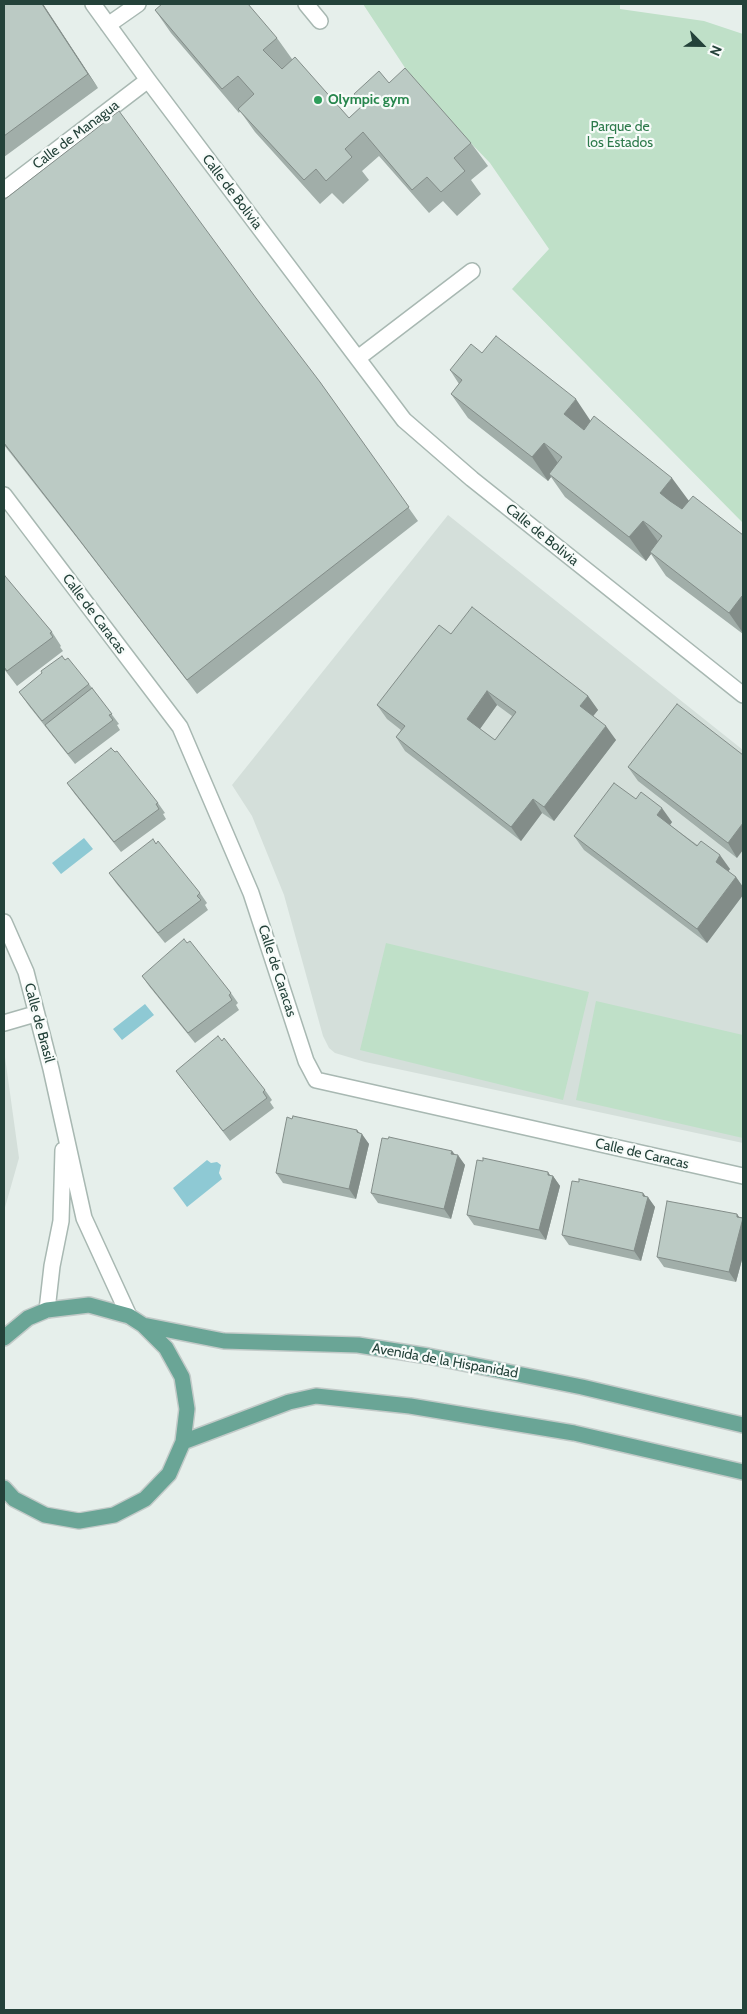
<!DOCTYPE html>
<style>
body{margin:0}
#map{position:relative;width:747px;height:2014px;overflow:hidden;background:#e6efeb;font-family:Cabin,sans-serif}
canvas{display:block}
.frame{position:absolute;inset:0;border:5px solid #24423a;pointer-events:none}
.north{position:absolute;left:677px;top:20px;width:50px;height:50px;-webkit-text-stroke:4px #f7fbf9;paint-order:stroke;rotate:113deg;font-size:14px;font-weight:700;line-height:20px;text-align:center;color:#24423a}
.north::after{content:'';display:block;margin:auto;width:18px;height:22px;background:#24423a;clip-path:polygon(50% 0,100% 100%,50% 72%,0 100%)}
</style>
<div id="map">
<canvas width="747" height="2014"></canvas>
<div class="frame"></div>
<div class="north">N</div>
</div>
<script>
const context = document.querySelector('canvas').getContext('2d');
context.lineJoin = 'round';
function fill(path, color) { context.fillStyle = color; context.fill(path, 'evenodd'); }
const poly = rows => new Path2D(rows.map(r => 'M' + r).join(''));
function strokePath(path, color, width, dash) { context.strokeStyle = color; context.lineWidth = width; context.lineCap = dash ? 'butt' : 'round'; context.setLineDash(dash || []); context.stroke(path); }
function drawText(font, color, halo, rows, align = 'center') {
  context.font = font + ' Cabin,sans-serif'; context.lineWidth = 4.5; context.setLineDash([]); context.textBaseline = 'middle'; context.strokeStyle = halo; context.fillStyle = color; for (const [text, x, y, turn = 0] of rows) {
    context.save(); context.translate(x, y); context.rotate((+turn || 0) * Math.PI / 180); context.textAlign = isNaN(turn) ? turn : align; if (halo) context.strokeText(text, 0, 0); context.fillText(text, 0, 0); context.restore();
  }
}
fill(poly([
 [448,515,743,750,743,1143,365,1062,335,1053,329,1048,323,1036,284,895,252,816,232,785],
 [4,1050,19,1158,4,1211]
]), '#d4dfda');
fill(poly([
 [363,4,620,4,620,9,704,21,743,34,743,523,512,289,549,249,490,163,419,89],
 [386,943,589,992,563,1100,360,1050],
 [596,1001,743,1035,743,1138,576,1100]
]), '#bfe0c8');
fill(poly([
 [84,838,93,849,61,874,52,863],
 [145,1004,154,1015,122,1040,113,1029],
 [207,1160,211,1163,217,1162,221,1165,219,1173,222,1179,187,1207,173,1188]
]), '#8ec9d4');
const minor = poly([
 [93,4,148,80,404,420,472,479,743,695],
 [306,4,320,21],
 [108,25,138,4],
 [4,190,148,80],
 [358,358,472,271],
 [4,495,180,727,251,893,306,1061,316,1080,743,1176],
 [4,922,26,972,51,1069,84,1218,129,1316],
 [4,1023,35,1014],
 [47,1310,52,1266,61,1221,63,1150]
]);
const major = poly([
 [143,1325,224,1341,358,1345,428,1356,582,1387,743,1425],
 [4,1338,28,1318,47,1310,89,1305,129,1316,143,1325,166,1348,182,1377,187,1409,183,1442,169,1474,145,1499,114,1515,79,1521,45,1515,14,1499,4,1488],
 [183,1442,289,1402,316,1396,410,1406,574,1433,743,1472]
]);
strokePath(minor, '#a8b8b2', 18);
strokePath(major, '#c2cac8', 18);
strokePath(minor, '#fff', 15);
strokePath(major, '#6aa596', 15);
fill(poly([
 [4,4,43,4,98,88,4,157],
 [155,10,277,38,292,59,349,118,362,106,354,94,389,83,471,143,488,166,471,180,481,194,457,216,443,201,429,213,379,156,362,171,369,180,343,204,332,193,320,204,255,132,240,111,239,113,171,33],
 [4,200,320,382,418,521,197,694,81,543,4,445],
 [482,353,590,421,689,501,743,535,743,634,666,576,651,554,646,561,565,497,551,477,548,481,468,418,451,394,459,384,450,370],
 [4,577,52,632,61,646,60,647,63,651,17,686,4,669],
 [451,634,588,696,598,710,593,716,616,740,554,821,542,813,521,841,405,751,396,737,401,730,387,719,377,705],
 [497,705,512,716,495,740,480,729],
 [65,660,89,684,119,724,117,725,120,730,75,764,29,706,19,692],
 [743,755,737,858,638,781,628,767],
 [67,783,158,803,165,813,163,814,166,819,121,852,74,793],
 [636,799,672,822,670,825,730,869,728,871,736,877,743,887,743,895,707,943,584,850,574,836],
 [156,843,200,893,207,903,205,905,208,910,165,943,116,883,109,873],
 [187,943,231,993,238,1003,236,1005,239,1010,195,1043,149,986,142,976],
 [222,1041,265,1090,272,1100,270,1102,274,1108,230,1141,176,1071],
 [360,1133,369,1144,356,1199,283,1183,276,1173],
 [452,1151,465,1165,451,1219,378,1203,371,1193],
 [551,1176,553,1176,560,1186,546,1240,474,1225,467,1215],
 [646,1196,655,1207,641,1261,569,1245,562,1235],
 [739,1217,743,1218,743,1256,736,1282,664,1267,657,1257]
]), '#a1aea9');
fill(poly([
 [42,4,43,4,98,88,88,74],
 [576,399,592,423,580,437,564,414],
 [544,443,560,466,549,474,551,477,548,481,532,457],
 [672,478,689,501,677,516,660,493],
 [643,521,660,544,650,552,651,554,646,561,629,537],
 [742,596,743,599,743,633,729,613],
 [487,691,497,705,477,733,467,719],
 [588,696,598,710,590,720,580,706],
 [606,726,616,740,554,821,544,807],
 [533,799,542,813,521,841,511,827],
 [662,808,672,822,667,829,657,815],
 [743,823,743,850,737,858,728,843],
 [720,855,730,869,725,876,716,862],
 [736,877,743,887,743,895,707,943,697,929],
 [357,1130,362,1136,362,1134,369,1144,356,1199,349,1189],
 [452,1151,457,1158,458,1155,465,1165,451,1219,444,1209],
 [548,1172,552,1178,553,1176,560,1186,546,1240,539,1230],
 [643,1193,648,1199,648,1197,655,1207,641,1261,634,1251],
 [737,1214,743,1222,743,1219,743,1256,736,1282,729,1272]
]), '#838d89');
const building = poly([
 [4,4,42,4,88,74,4,136,4,4],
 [162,4,248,4,277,38,263,50,282,69,295,57,349,118,363,105,354,94,379,71,389,83,405,68,471,143,454,158,465,171,441,192,427,177,412,190,363,132,345,149,352,157,326,181,316,169,304,180,238,109,254,94,238,76,222,89,155,10,162,4],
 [119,111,256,298,320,382,409,507,187,680,71,529,4,443,4,200,119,111],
 [496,336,576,399,564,414,584,430,594,416,672,478,660,493,670,501,682,509,693,496,743,535,743,597,742,596,729,613,650,552,662,536,650,526,643,521,629,537,549,474,562,457,544,443,532,457,451,394,462,380,450,370,471,344,482,353,496,336],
 [5,576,52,632,50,633,53,637,7,671,4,667,4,577,5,576],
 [472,607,588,696,580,706,606,726,544,807,533,799,511,827,396,737,405,726,377,705,439,625,451,634,472,607],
 [487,691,516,712,495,740,467,719,487,691],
 [62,656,65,660,68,658,89,684,42,721,19,692,42,673,41,671,62,656],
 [92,688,112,714,109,715,113,720,68,754,45,725,92,688],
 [677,704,743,755,743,823,728,843,628,767,677,704],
 [111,748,115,752,117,751,158,803,156,804,159,809,114,842,67,783,111,748],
 [614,783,636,799,641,792,662,808,657,815,697,846,701,841,720,855,716,862,736,877,697,929,574,836,614,783],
 [153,839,156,844,158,841,200,893,197,896,201,900,158,933,109,873,153,839],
 [184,939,187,943,190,941,231,993,229,995,232,1000,188,1033,142,976,184,939],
 [218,1036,222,1041,224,1038,265,1090,263,1092,267,1098,223,1131,176,1071,218,1036],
 [293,1116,357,1130,357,1132,362,1134,349,1189,276,1173,287,1117,292,1119,293,1116],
 [389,1137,452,1151,451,1154,458,1155,444,1209,371,1193,382,1138,388,1139,389,1137],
 [483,1158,548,1172,548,1175,553,1176,539,1230,467,1215,477,1160,483,1161,483,1158],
 [579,1179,643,1193,643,1196,648,1197,634,1251,562,1235,572,1181,579,1182,579,1179],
 [667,1201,737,1214,737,1217,743,1218,729,1272,657,1257,667,1201]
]);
fill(building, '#bbcac4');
strokePath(building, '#838d89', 1);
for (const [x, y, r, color] of [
 [318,100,5,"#2e9e5b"]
]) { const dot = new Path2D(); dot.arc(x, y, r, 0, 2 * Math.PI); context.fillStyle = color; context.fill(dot); strokePath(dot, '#f7fbf9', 2); }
drawText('bold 14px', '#27864d', '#f7fbf9', [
 ["Olympic gym",328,100]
], 'left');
drawText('14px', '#2d7a4b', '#f7fbf9', [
 ["Parque de",620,127],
 ["los Estados",620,143]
]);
drawText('14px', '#24423a', '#f7fbf9', [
 ["Calle de Managua",76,135,-37],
 ["Calle de Bolivia",232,192,53],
 ["Calle de Bolivia",542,535,39],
 ["Calle de Caracas",94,614,53],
 ["Calle de Caracas",277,971,72],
 ["Calle de Brasil",39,1023,75],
 ["Calle de Caracas",642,1154,13],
 ["Avenida de la Hispanidad",445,1361,10]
]);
</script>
